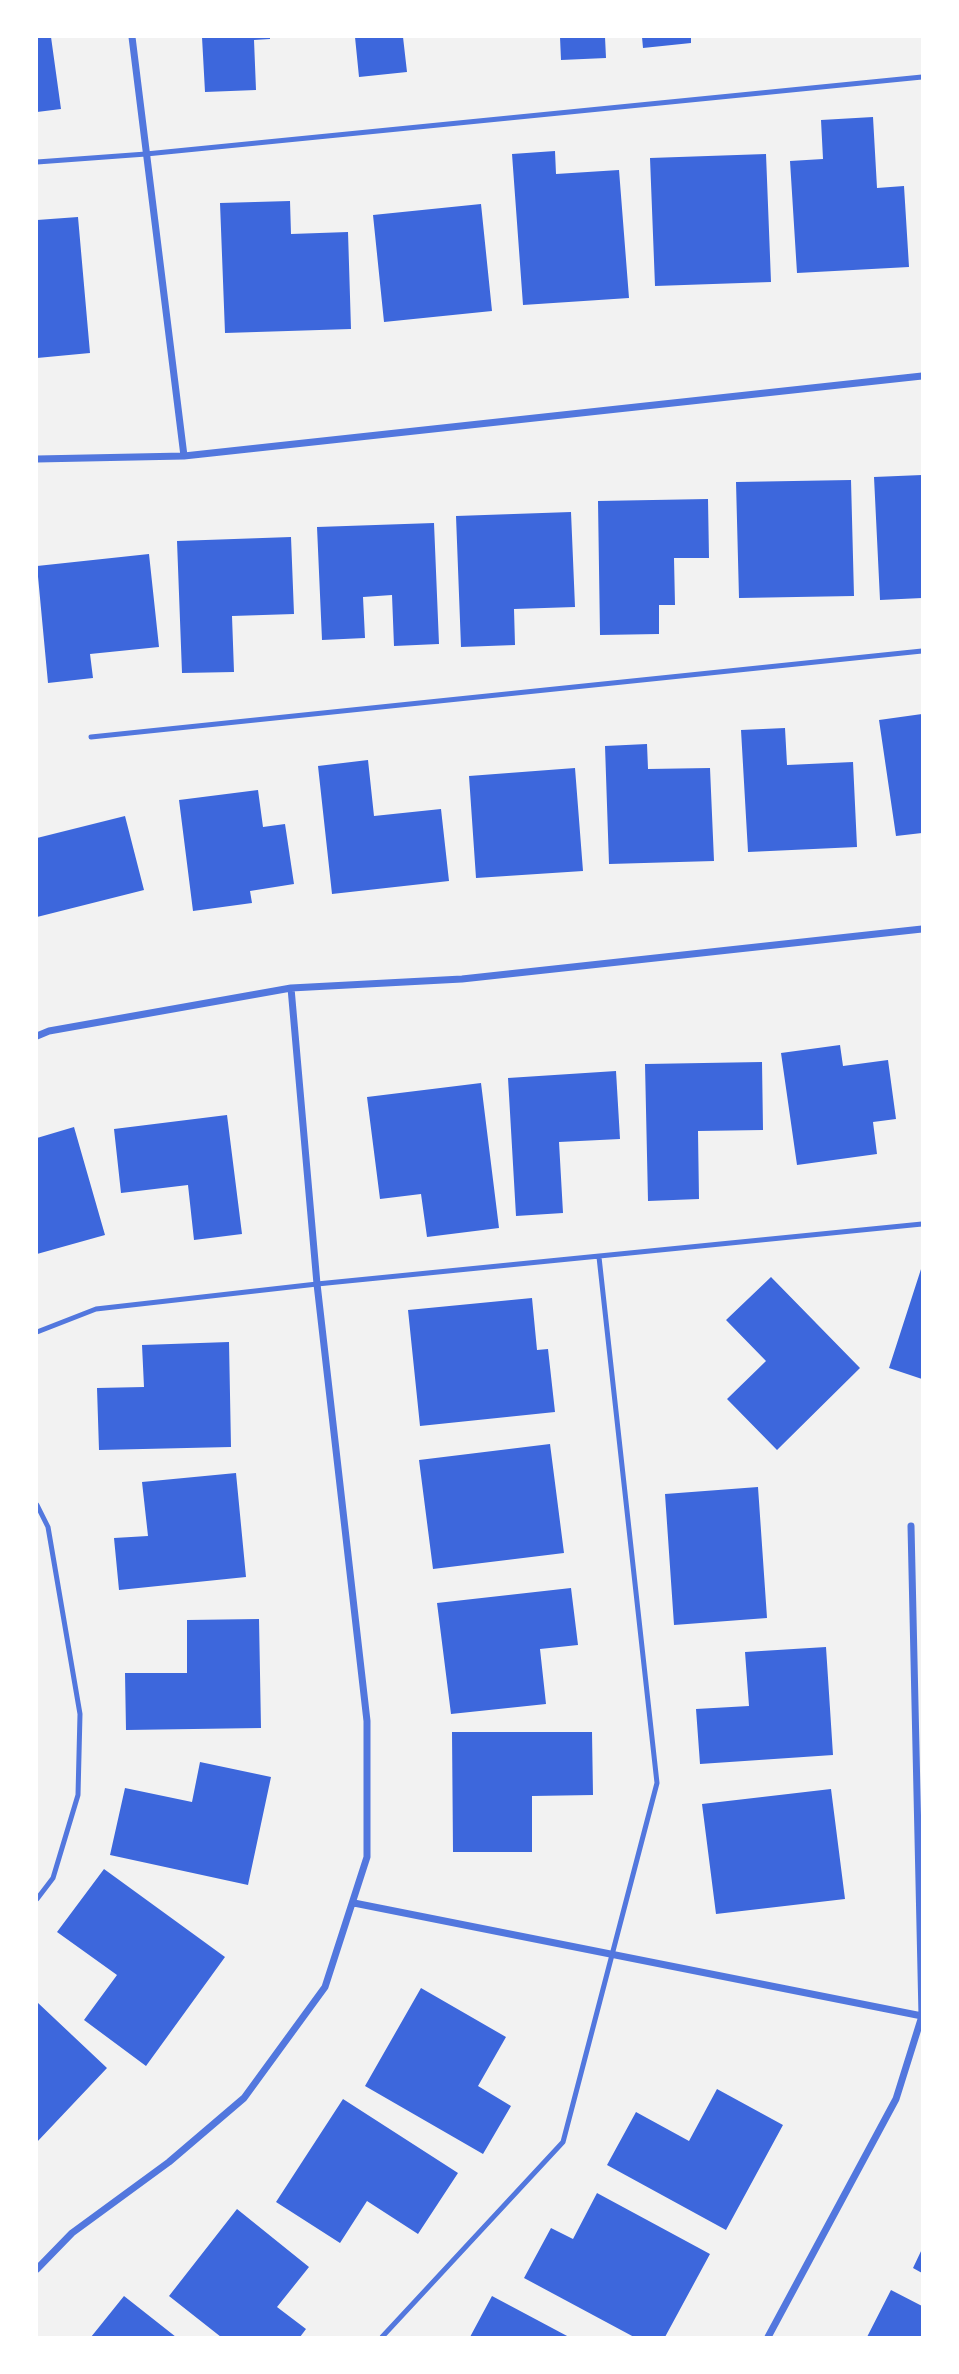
<!DOCTYPE html>
<style>
body{margin:0}
#map{position:relative;width:959px;height:2374px;overflow:hidden;background:#f2f2f2;font-family:Ubuntu,sans-serif}
canvas{display:block}
.frame{position:absolute;inset:0;border:38px solid #fff;pointer-events:none}
</style>
<div id="map">
<canvas width="959" height="2374"></canvas>
<div class="frame"></div>
</div>
<script>
const context = document.querySelector('canvas').getContext('2d');
context.lineJoin = 'round';
function fill(path, color) { context.fillStyle = color; context.fill(path, 'evenodd'); }
const poly = rows => new Path2D(rows.map(r => 'M' + r).join(''));
function strokePath(path, color, width, dash) { context.strokeStyle = color; context.lineWidth = width; context.lineCap = dash ? 'butt' : 'round'; context.setLineDash(dash || []); context.stroke(path); }
fill(poly([
 [37,37,51,37,61,109,37,112],
 [202,37,270,37,270,39,254,40,256,90,205,92],
 [355,37,403,37,407,72,359,77],
 [560,37,605,37,606,58,561,60],
 [642,37,691,37,691,43,643,48],
 [873,117,877,188,904,186,909,267,797,273,790,161,823,159,821,120],
 [555,151,556,174,619,170,629,298,523,305,512,154],
 [766,154,771,282,655,286,650,158],
 [290,201,291,234,348,232,351,329,225,333,220,203],
 [481,204,492,311,384,322,373,215],
 [78,217,90,353,37,358,37,220],
 [922,475,922,598,880,600,874,477],
 [851,480,854,596,739,598,736,482],
 [708,499,709,558,674,558,675,605,659,605,659,634,600,635,598,501],
 [571,512,575,607,514,609,515,645,461,647,456,516],
 [434,523,439,644,394,646,392,595,363,597,365,638,322,640,317,527],
 [291,537,294,614,232,616,234,672,182,673,177,541],
 [149,554,159,647,90,654,93,678,48,683,37,566],
 [922,714,922,833,896,836,879,720],
 [785,728,787,765,853,762,857,847,748,852,741,730],
 [647,744,648,769,710,768,714,861,609,864,605,746],
 [368,760,374,816,441,809,449,881,332,894,318,766],
 [575,768,583,871,476,878,469,776],
 [258,790,263,827,285,824,294,884,250,891,252,903,193,911,179,800],
 [125,816,144,890,37,917,37,838],
 [840,1045,843,1066,888,1060,896,1119,873,1122,877,1154,797,1165,781,1053],
 [762,1062,763,1130,698,1131,699,1199,648,1201,645,1064],
 [616,1071,620,1139,559,1142,563,1213,516,1216,508,1078],
 [481,1083,499,1228,427,1237,421,1194,380,1199,367,1097],
 [227,1115,242,1234,194,1240,188,1185,121,1193,114,1129],
 [74,1127,105,1235,37,1254,37,1138],
 [922,1266,922,1379,889,1368],
 [771,1277,860,1368,777,1450,727,1399,766,1361,726,1320],
 [532,1298,537,1350,548,1349,555,1412,420,1426,408,1310],
 [229,1342,231,1447,99,1450,97,1388,144,1387,142,1345],
 [550,1444,564,1553,433,1569,419,1460],
 [236,1473,246,1577,119,1590,114,1538,148,1536,142,1482],
 [758,1487,767,1618,674,1625,665,1494],
 [571,1588,578,1645,540,1649,546,1704,451,1714,437,1603],
 [259,1619,261,1728,126,1730,125,1673,187,1673,187,1620],
 [826,1647,833,1755,700,1764,696,1709,749,1706,745,1652],
 [452,1732,592,1732,593,1795,532,1796,532,1852,453,1852],
 [200,1762,271,1777,248,1885,110,1855,125,1788,192,1802],
 [831,1789,845,1899,716,1914,702,1804],
 [104,1869,225,1957,146,2066,84,2020,117,1975,57,1932],
 [421,1988,506,2037,478,2086,511,2106,483,2154,365,2086],
 [37,2002,107,2068,37,2142],
 [717,2089,783,2125,726,2230,607,2165,636,2112,689,2141],
 [343,2099,458,2173,418,2234,367,2201,340,2243,276,2202],
 [597,2193,710,2254,665,2337,634,2337,524,2278,551,2228,573,2239],
 [237,2209,309,2267,277,2307,306,2329,300,2337,221,2337,169,2296],
 [922,2249,922,2273,913,2268],
 [891,2290,922,2306,922,2337,867,2337],
 [124,2296,176,2337,91,2337],
 [492,2296,569,2337,470,2337]
]), '#3d67dc');
strokePath(poly([
 [37,162,146,154,922,77],
 [91,737,922,651],
 [37,1332,96,1309,317,1284,922,1224],
 [37,1505,48,1527,80,1714,78,1795,53,1878,37,1899],
 [382,2337,563,2142,657,1783,599,1257]
]), '#5277de', 5);
strokePath(poly([
 [132,37,184,456],
 [37,459,184,456,922,376],
 [37,1036,49,1031,291,988,462,979,922,929],
 [354,1903,922,2016],
 [37,2269,72,2233,169,2162,244,2098,325,1987,367,1857,367,1721,317,1284,291,988],
 [768,2337,896,2099,922,2016,911,1526]
]), '#5277de', 7);
</script>
